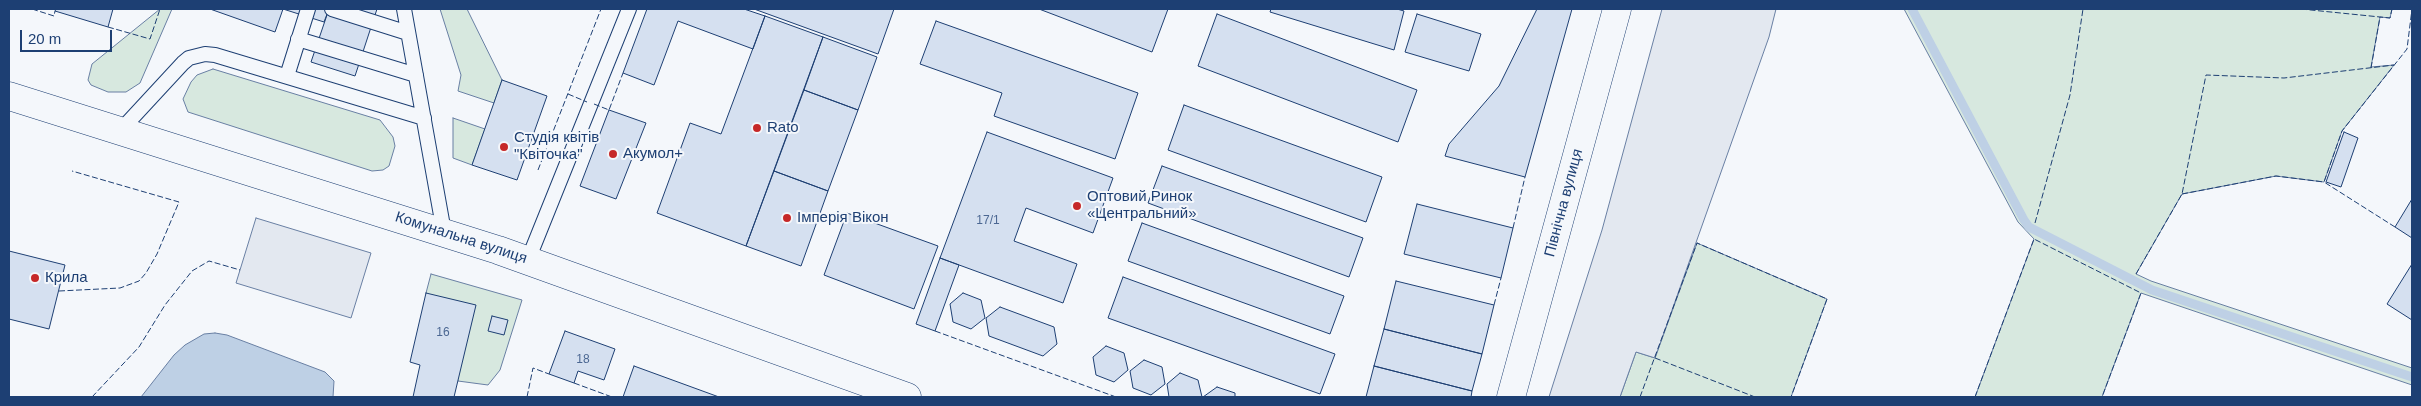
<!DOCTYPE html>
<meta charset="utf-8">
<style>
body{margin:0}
#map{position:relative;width:2421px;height:406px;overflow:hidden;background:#f4f7fb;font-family:Arial,sans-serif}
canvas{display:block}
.frame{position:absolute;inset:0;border:10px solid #1d3f73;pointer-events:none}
.scale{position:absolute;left:20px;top:30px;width:92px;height:22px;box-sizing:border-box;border:2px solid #1d3f73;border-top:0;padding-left:6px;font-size:15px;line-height:18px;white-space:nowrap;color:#1d3f73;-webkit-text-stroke:4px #f4f7fb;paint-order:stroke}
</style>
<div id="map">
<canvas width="2421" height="406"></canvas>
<div class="frame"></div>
<div class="scale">20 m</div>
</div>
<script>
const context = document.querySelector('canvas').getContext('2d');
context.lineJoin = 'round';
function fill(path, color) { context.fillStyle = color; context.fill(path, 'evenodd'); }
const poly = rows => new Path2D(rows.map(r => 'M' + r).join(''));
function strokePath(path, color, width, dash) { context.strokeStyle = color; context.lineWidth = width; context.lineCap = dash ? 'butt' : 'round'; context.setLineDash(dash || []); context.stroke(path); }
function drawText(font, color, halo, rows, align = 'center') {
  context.font = font + ' Arial,sans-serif'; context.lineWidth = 4; context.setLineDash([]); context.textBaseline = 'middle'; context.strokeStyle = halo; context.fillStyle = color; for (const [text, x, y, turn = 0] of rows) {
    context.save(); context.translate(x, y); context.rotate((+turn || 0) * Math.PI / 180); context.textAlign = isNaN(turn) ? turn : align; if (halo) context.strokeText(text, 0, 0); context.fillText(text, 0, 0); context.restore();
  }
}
const green = poly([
 [160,9,172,9,140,83,126,92,108,92,91,85,88,80,92,64,160,9],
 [440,9,467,9,502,80,494,103,458,91,461,75,440,9],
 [1904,9,2392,9,2390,18,2380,17,2371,67,2394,65,2342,131,2324,182,2276,176,2182,194,2136,274,2151,281,2412,368,2412,385,2141,293,2102,397,1975,397,2034,239,2018,222,1904,9],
 [213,69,380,120,393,137,395,146,389,166,383,170,372,171,188,112,183,99,191,82,197,75,213,69],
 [453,118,485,129,472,165,453,158,453,118],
 [1697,243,1827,299,1791,397,1620,397,1636,352,1655,358,1697,243],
 [431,274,522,300,500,370,488,385,458,381,426,293,431,274]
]);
fill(green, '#d7e8df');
strokePath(green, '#687fa3', 1);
const parking = poly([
 [1662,9,1776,9,1769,37,1655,358,1636,352,1620,397,1549,397,1602,230,1662,9],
 [256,218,371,253,351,318,236,283,256,218]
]);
fill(parking, '#e3e8f0');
strokePath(parking, '#687fa3', 1);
const water = poly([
 [215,333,227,335,325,372,334,381,333,397,141,397,174,355,185,345,204,334,215,333]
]);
fill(water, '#bed0e5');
strokePath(water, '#687fa3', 1);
strokePath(poly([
 [1912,9,2024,220,2029,227,2152,290,2412,377]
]), '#bed0e5', 9);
const building = poly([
 [56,9,113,9,108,27,55,11,56,9],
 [210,9,283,9,275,32,210,9],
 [283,9,329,9,324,22,283,9],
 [329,9,377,9,355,76,311,62,329,9],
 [647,9,744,9,765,16,753,49,678,21,654,85,623,73,647,9],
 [754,9,894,9,878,54,754,9],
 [1039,9,1168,9,1152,52,1039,9],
 [1271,9,1397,9,1404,11,1394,50,1270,12,1271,9],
 [1537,9,1572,9,1525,177,1445,156,1449,144,1499,86,1537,9],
 [1217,14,1417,90,1398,142,1198,66,1217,14],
 [1417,14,1481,34,1469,71,1405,52,1417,14],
 [765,16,823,37,746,246,657,213,690,123,721,134,765,16],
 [936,21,1138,93,1115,159,994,116,1002,93,920,64,936,21],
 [823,37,877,57,858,110,804,90,823,37],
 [502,80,547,96,517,180,472,165,502,80],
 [804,90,858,110,828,191,774,171,804,90],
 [1184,105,1382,177,1366,222,1168,150,1184,105],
 [609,110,646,123,616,199,580,186,609,110],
 [987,132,1113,178,1093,233,1026,208,1014,241,1077,264,1063,303,940,258,987,132],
 [2344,132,2358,138,2341,187,2326,182,2344,132],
 [1162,166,1363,238,1349,277,1148,203,1162,166],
 [774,171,828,191,801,266,746,246,774,171],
 [2412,199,2412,238,2395,227,2412,199],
 [1417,204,1513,228,1501,278,1404,254,1417,204],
 [847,213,938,246,914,309,824,275,847,213],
 [1142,223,1344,296,1330,334,1128,261,1142,223],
 [9,251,65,265,49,329,9,319,9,251],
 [940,258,959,265,935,331,916,324,940,258],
 [2412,264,2412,320,2387,304,2412,264],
 [1123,277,1335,354,1320,394,1108,318,1123,277],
 [1396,281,1494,305,1482,354,1384,329,1396,281],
 [426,293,476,305,454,397,413,397,420,365,410,362,426,293],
 [963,293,981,300,985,318,971,329,953,322,950,304,963,293],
 [1000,307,1054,327,1057,344,1043,356,989,336,986,318,1000,307],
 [492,316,508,320,504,335,488,331,492,316],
 [1384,329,1482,354,1472,391,1374,366,1384,329],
 [565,331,615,349,604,380,578,371,574,383,549,374,565,331],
 [1106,346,1124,353,1128,370,1114,382,1096,375,1093,357,1106,346],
 [1144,360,1162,367,1165,384,1151,395,1133,388,1130,371,1144,360],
 [634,366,719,397,623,397,634,366],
 [1374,366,1472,391,1471,397,1366,397,1374,366],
 [1180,373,1198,380,1202,397,1169,397,1167,384,1180,373],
 [1217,387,1235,393,1235,397,1203,397,1217,387]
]);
fill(building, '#d5e0f0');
strokePath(building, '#1d3f73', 1);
const service = poly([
 [332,9,408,33],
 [404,9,444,232],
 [298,39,416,75],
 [287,76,308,9],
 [121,130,183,63,189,58,205,54,215,55,424,118],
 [528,260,629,9]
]);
const minor = poly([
 [1511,397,1617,9]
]);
const secondary = poly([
 [9,96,498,250,907,397]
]);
strokePath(service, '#1d3f73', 16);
strokePath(minor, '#1d3f73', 29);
strokePath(secondary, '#1d3f73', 29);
strokePath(service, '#f4f7fb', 14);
strokePath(minor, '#f4f7fb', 28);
strokePath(secondary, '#f4f7fb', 28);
strokePath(poly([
 [32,9,54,16,55,11],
 [2301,9,2390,18,2392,9],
 [108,27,150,39,160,9],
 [2371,68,2380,17],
 [568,94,587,102],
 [594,104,609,110,623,73],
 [538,170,601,9],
 [2182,194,2276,176,2324,182],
 [2035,223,2070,95,2083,9],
 [2395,227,2324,182,2342,131,2407,49,2412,9],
 [1513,228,1525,177],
 [2136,274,2182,194,2206,75,2284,78,2394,65],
 [59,291,120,288,139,281,146,273,157,254,179,202,72,171],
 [1494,305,1501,278],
 [935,331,1116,397],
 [1655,358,1755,397],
 [574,383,612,397],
 [92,397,139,347,165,305,192,271,209,261,240,270],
 [527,397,533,368,549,374],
 [1640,397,1697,243,1827,299,1791,397],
 [1975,397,2034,239,2141,293,2102,397]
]), '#1d3f73', 1, [6, 2.5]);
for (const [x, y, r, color] of [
 [757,128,5,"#c62828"],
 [504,147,5,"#c62828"],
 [613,154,5,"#c62828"],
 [1077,206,5,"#c62828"],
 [787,218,5,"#c62828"],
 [35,278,5,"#c62828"]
]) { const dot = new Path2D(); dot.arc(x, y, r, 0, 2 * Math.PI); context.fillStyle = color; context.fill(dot); strokePath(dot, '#f4f7fb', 2); }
drawText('12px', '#4b6792', null, [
 ["17/1",988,221],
 ["16",443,333],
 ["18",583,360]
]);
drawText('15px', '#1d3f73', '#f4f7fb', [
 ["Rato",767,128],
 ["Студія квітів",514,138],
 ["\"Квіточка\"",514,155],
 ["Акумол+",623,154],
 ["Оптовий Ринок",1087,197],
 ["«Центральний»",1087,214],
 ["Імперія Вікон",797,218],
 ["Крила",45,278]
], 'left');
drawText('15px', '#1d3f73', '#f4f7fb', [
 ["Північна вулиця",1564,203,-75],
 ["Комунальна вулиця",461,238,18]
]);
</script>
